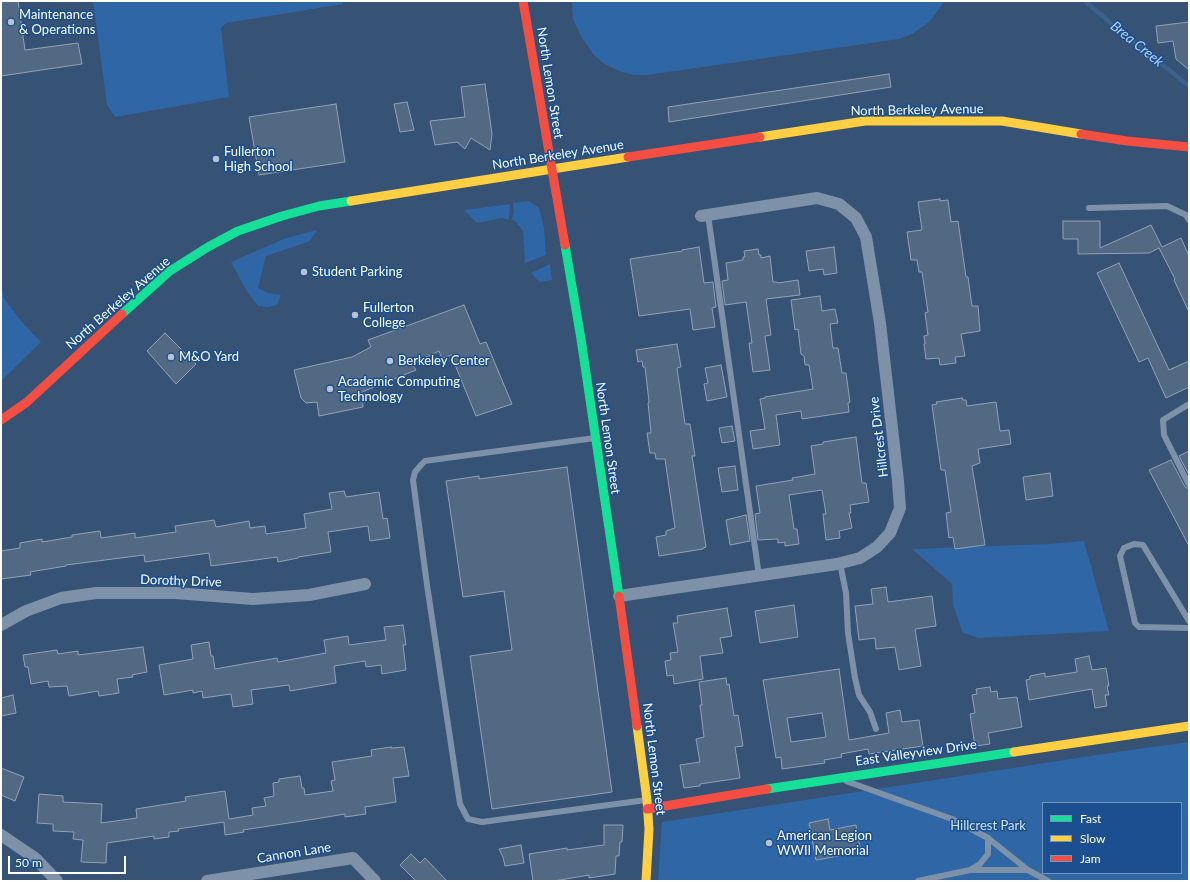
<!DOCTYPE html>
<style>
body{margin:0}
#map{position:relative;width:1190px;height:882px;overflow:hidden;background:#365274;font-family:Lato,sans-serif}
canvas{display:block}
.frame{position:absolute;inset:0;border:2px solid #fff;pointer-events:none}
.legend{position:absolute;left:1042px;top:802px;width:140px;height:72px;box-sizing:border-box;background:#1b4f8f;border:1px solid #7695bc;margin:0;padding:5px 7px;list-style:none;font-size:12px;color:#fff}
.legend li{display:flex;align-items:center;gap:8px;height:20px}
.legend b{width:20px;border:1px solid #7695bc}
.scale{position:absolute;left:8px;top:856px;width:118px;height:18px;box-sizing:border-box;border:2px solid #fff;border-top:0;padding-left:5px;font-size:12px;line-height:14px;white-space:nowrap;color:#fff;-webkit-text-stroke:3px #1b4f8f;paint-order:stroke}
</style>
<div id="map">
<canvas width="1190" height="882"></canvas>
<div class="frame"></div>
<ul class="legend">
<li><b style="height:5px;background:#16e098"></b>Fast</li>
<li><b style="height:5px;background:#ffcf43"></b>Slow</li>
<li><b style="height:5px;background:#f24e42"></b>Jam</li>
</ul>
<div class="scale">50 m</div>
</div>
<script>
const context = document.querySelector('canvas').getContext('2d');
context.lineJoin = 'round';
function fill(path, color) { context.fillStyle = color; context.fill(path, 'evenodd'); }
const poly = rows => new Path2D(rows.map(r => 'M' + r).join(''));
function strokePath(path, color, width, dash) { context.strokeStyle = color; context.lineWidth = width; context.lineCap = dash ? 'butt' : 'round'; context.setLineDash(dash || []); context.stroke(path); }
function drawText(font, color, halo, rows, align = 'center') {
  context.font = font + ' Lato,sans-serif'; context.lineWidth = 3; context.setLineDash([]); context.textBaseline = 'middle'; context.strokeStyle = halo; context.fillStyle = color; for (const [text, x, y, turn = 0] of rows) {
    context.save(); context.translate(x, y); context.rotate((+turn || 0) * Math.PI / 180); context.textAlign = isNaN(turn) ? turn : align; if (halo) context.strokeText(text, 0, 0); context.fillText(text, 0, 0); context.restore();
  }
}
fill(poly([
 [93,1,342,1,343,4,226,23,221,28,229,97,115,117,107,105],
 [572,1,945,1,929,22,912,34,899,39,647,75,634,75,619,71,603,63,593,54,582,38,573,19],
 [529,201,539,208,544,228,546,255,525,263,523,231,515,221,511,220,514,213,513,203],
 [510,204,509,220,502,218,477,223,464,210],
 [317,230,312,238,308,242,266,256,258,288,268,293,281,295,277,305,268,307,258,306,246,290,231,262,286,238],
 [550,264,552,280,539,282,531,273],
 [1,282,4,298,21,321,41,342,1,381],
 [1084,541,1109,631,979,638,963,633,953,605,952,584,912,549,1048,544],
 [1189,742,1189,881,658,881,662,822,1123,751],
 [1043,803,1181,803,1181,873,1043,873]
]), '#2f66a5');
strokePath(poly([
 [1085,1,1113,25,1189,86]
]), '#3b618d', 4.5);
const building = poly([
 [1,1,18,1,25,50,78,43,82,64,1,76,1,1],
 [1189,22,1189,70,1176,59,1173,41,1158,43,1156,26,1189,22],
 [889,74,891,87,669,122,668,107,889,74],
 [485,84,492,134,490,150,471,138,465,149,457,142,435,145,430,121,465,117,461,87,485,84],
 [407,102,414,130,400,132,394,104,407,102],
 [336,104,345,162,259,175,249,117,336,104],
 [940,199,940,201,948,200,951,222,958,221,966,277,968,277,972,306,978,306,980,331,961,334,965,356,955,357,956,363,940,365,939,358,926,359,924,344,925,344,924,336,928,335,925,313,928,312,922,272,919,272,917,260,911,260,907,232,922,230,918,202,940,199],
 [1063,221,1100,221,1100,248,1151,225,1162,247,1181,238,1189,256,1189,312,1174,280,1175,279,1159,248,1149,253,1078,254,1078,239,1063,239,1063,221],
 [699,247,704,283,713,282,716,307,712,308,715,327,693,330,690,309,639,316,630,259,682,251,682,250,699,247],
 [834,247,837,273,824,275,823,269,809,271,806,251,834,247],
 [758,249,759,255,761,255,761,258,770,256,773,282,777,282,778,283,798,280,800,295,766,299,771,335,765,336,770,370,753,372,749,343,752,343,746,302,725,305,722,281,728,280,726,263,743,260,743,257,745,257,744,251,758,249],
 [1119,263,1169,370,1189,361,1189,387,1166,398,1148,358,1139,362,1097,273,1119,263],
 [820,296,822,311,835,309,838,323,830,324,833,348,838,348,842,373,846,373,850,402,848,403,849,412,802,419,801,411,776,415,780,445,753,449,750,431,765,429,760,399,765,398,765,397,813,389,809,365,805,365,804,356,801,354,798,329,795,330,791,300,820,296],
 [464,305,480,344,486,342,512,404,476,416,451,355,442,359,439,351,412,364,416,370,362,392,363,407,319,416,317,402,306,403,301,398,294,370,352,357,371,347,368,340,464,305],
 [165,333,196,364,176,384,147,351,165,333],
 [677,344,681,367,677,368,685,424,690,424,695,456,692,456,706,547,703,548,703,549,659,556,656,537,666,535,666,531,675,528,665,459,656,459,655,453,650,453,647,433,651,433,648,403,649,402,648,393,645,367,643,367,642,361,638,362,636,350,677,344],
 [721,365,727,397,707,401,704,384,708,383,705,368,721,365],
 [962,398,963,400,966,400,967,406,996,402,1000,431,1009,430,1011,444,978,449,980,463,972,466,985,545,955,549,953,537,949,538,946,513,951,512,945,470,941,470,932,405,937,404,936,402,962,398],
 [732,426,735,441,722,443,719,428,732,426],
 [856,437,862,483,866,483,869,502,850,505,851,513,849,513,852,528,839,531,840,538,826,540,823,514,826,514,822,490,789,495,794,529,797,529,799,544,785,546,785,542,778,543,778,539,758,540,755,514,760,513,756,486,793,480,792,478,815,474,811,446,823,444,823,442,856,437],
 [1189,451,1189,475,1179,456,1189,451],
 [1171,460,1185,487,1189,489,1189,546,1149,470,1171,460],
 [735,466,738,490,722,492,718,468,735,466],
 [567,467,612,792,492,809,470,656,512,650,504,591,463,597,446,481,479,476,479,479,567,467],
 [1050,473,1053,496,1026,500,1023,477,1050,473],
 [344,491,346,497,379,492,383,519,387,518,390,538,370,541,368,526,328,532,331,552,298,557,298,558,278,562,277,557,211,566,209,553,145,562,144,555,66,565,66,566,30,572,31,575,1,579,1,551,20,548,20,543,42,539,42,542,72,537,72,535,100,531,101,538,135,533,135,538,176,532,175,526,214,520,216,527,249,521,250,528,265,526,266,534,306,528,304,514,332,509,329,493,344,491],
 [746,515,750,541,730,545,726,520,746,515],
 [886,587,888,602,932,596,936,626,915,629,921,666,899,670,895,647,876,649,875,638,859,640,855,606,873,604,871,589,886,587],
 [794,605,798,637,760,643,755,611,794,605],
 [727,608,732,636,720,638,723,653,700,656,703,679,674,684,673,675,667,676,665,661,671,660,670,653,678,652,673,623,678,623,677,616,727,608],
 [403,625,406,645,403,645,406,670,382,674,381,665,366,667,365,661,334,666,336,683,290,691,289,685,251,690,253,704,233,707,231,694,203,698,202,691,193,693,193,690,164,695,159,665,193,659,191,645,209,642,211,656,213,656,215,669,277,658,278,662,326,653,324,640,348,636,349,645,386,640,384,627,403,625],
 [143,647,147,672,132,675,133,677,117,679,119,693,99,696,98,691,69,696,67,686,49,687,48,681,31,684,28,667,25,667,23,655,57,650,58,654,78,651,78,655,143,647],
 [1089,656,1092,670,1106,668,1109,686,1107,686,1109,695,1105,695,1107,706,1095,708,1092,689,1029,700,1026,680,1030,679,1030,676,1045,673,1045,677,1077,672,1075,659,1089,656],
 [839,669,849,740,889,733,886,713,900,710,902,722,919,720,923,746,869,754,868,749,841,754,842,757,824,760,825,763,782,769,781,757,776,758,763,680,839,669],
 [822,713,826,737,791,742,787,718,822,713],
 [726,678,727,685,729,684,734,716,738,715,743,746,735,747,740,778,700,784,700,786,684,788,680,765,700,762,696,739,704,737,700,705,702,705,699,682,726,678],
 [990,687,991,692,997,691,998,699,1017,697,1022,727,988,733,990,744,975,746,970,714,975,713,972,695,977,694,976,689,990,687],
 [13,695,16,713,1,716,1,698,13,695],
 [391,747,391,748,404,747,409,776,393,778,396,802,365,807,366,814,345,817,345,814,315,819,243,830,244,832,225,835,224,822,178,829,179,831,169,832,169,837,154,839,154,836,107,843,106,863,81,862,83,840,73,839,74,832,53,831,53,824,37,823,39,794,63,796,63,802,102,804,101,823,137,818,136,809,186,801,185,797,225,791,229,819,253,815,252,808,266,806,264,798,274,796,273,783,279,782,279,779,300,776,302,788,304,788,305,795,333,791,331,781,335,780,332,762,372,756,371,750,391,747],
 [1,768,24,777,15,801,1,795,1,768],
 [828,819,830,830,856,825,861,852,816,860,809,823,828,819],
 [604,825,623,825,622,842,620,842,619,856,616,856,615,874,589,878,589,875,554,881,533,881,529,854,567,848,567,850,604,845,604,825],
 [521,845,524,863,505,866,503,857,499,849,521,845],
 [411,854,420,863,425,858,447,881,416,881,400,865,411,854]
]);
fill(building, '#526984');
strokePath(building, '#92a2b6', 1);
strokePath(poly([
 [1089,208,1167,206,1186,215,1189,220],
 [708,215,759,576],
 [1189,404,1163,420,1164,435,1189,485],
 [595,438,439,459,425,461,421,465,415,472,413,480,427,585,460,804,468,819,482,822,646,800],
 [840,563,846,593,848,633,855,678,859,695,870,712,876,729],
 [1189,621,1143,545,1134,544,1124,548,1120,556,1135,623,1139,627,1189,628],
 [846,781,952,819,988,838,1028,870],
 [970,870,980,864,988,854,988,838],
 [918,881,970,870,1028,870,1048,881]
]), '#7d92a8', 6);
strokePath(poly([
 [619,596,837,564,860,558,877,547,890,533,900,508,898,481,880,323,866,237,856,218,839,204,817,198,701,216],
 [1,625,26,611,61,598,96,593,175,593,253,599,309,595,365,584],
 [1,835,35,858,57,881],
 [207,881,353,858,375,881]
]), '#7d92a8', 12);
strokePath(poly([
 [565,245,581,339,619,596],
 [122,314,170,271,208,247,238,231,282,216,319,206,351,201],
 [767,789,1014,752]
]), '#16e098', 9);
strokePath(poly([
 [760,137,865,121,1002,121,1081,134],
 [351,201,628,157],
 [637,726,647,800,649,829,646,881],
 [1014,752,1189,726]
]), '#ffcf43', 9);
strokePath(poly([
 [523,1,565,245],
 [1081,134,1127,141,1189,147],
 [628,157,760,137],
 [1,420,27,402,122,314],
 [619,596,637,726],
 [647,809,767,789]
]), '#f24e42', 9);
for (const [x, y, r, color] of [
 [11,22,4,"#b9c2ce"],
 [216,159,4,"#b9c2ce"],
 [304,272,4,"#b9c2ce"],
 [355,315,4,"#b9c2ce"],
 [171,357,4,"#b9c2ce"],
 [390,361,4,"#b9c2ce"],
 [330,389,4,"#b9c2ce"],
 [769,843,4,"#b9c2ce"]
]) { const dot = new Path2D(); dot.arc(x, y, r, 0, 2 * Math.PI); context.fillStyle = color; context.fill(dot); strokePath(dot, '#1b4f8f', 1.5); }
drawText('13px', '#fff', '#1b4f8f', [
 ["Maintenance",19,15],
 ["& Operations",19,30],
 ["Fullerton",224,152],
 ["High School",224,167],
 ["Student Parking",312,272],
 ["Fullerton",363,308],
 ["College",363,323],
 ["M&O Yard",179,357],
 ["Berkeley Center",398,361],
 ["Academic Computing",338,382],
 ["Technology",338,397],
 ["American Legion",777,836],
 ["WWII Memorial",777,851]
], 'left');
drawText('13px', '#fff', '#1b4f8f', [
 ["North Lemon Street",550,83,81],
 ["North Berkeley Avenue",917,110,-1],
 ["North Berkeley Avenue",558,155,-9],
 ["North Berkeley Avenue",118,303,-41],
 ["Hillcrest Drive",879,437,-97],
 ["North Lemon Street",608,438,82],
 ["Dorothy Drive",181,581,2],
 ["East Valleyview Drive",916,753,-8],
 ["North Lemon Street",654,759,83],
 ["Cannon Lane",294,853,-9]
]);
drawText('13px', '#cfe3fa', '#1b4f8f', [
 ["Hillcrest Park",988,826]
]);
drawText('italic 14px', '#b5d3f5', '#1b4f8f', [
 ["Brea Creek",1137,44,39]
]);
</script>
